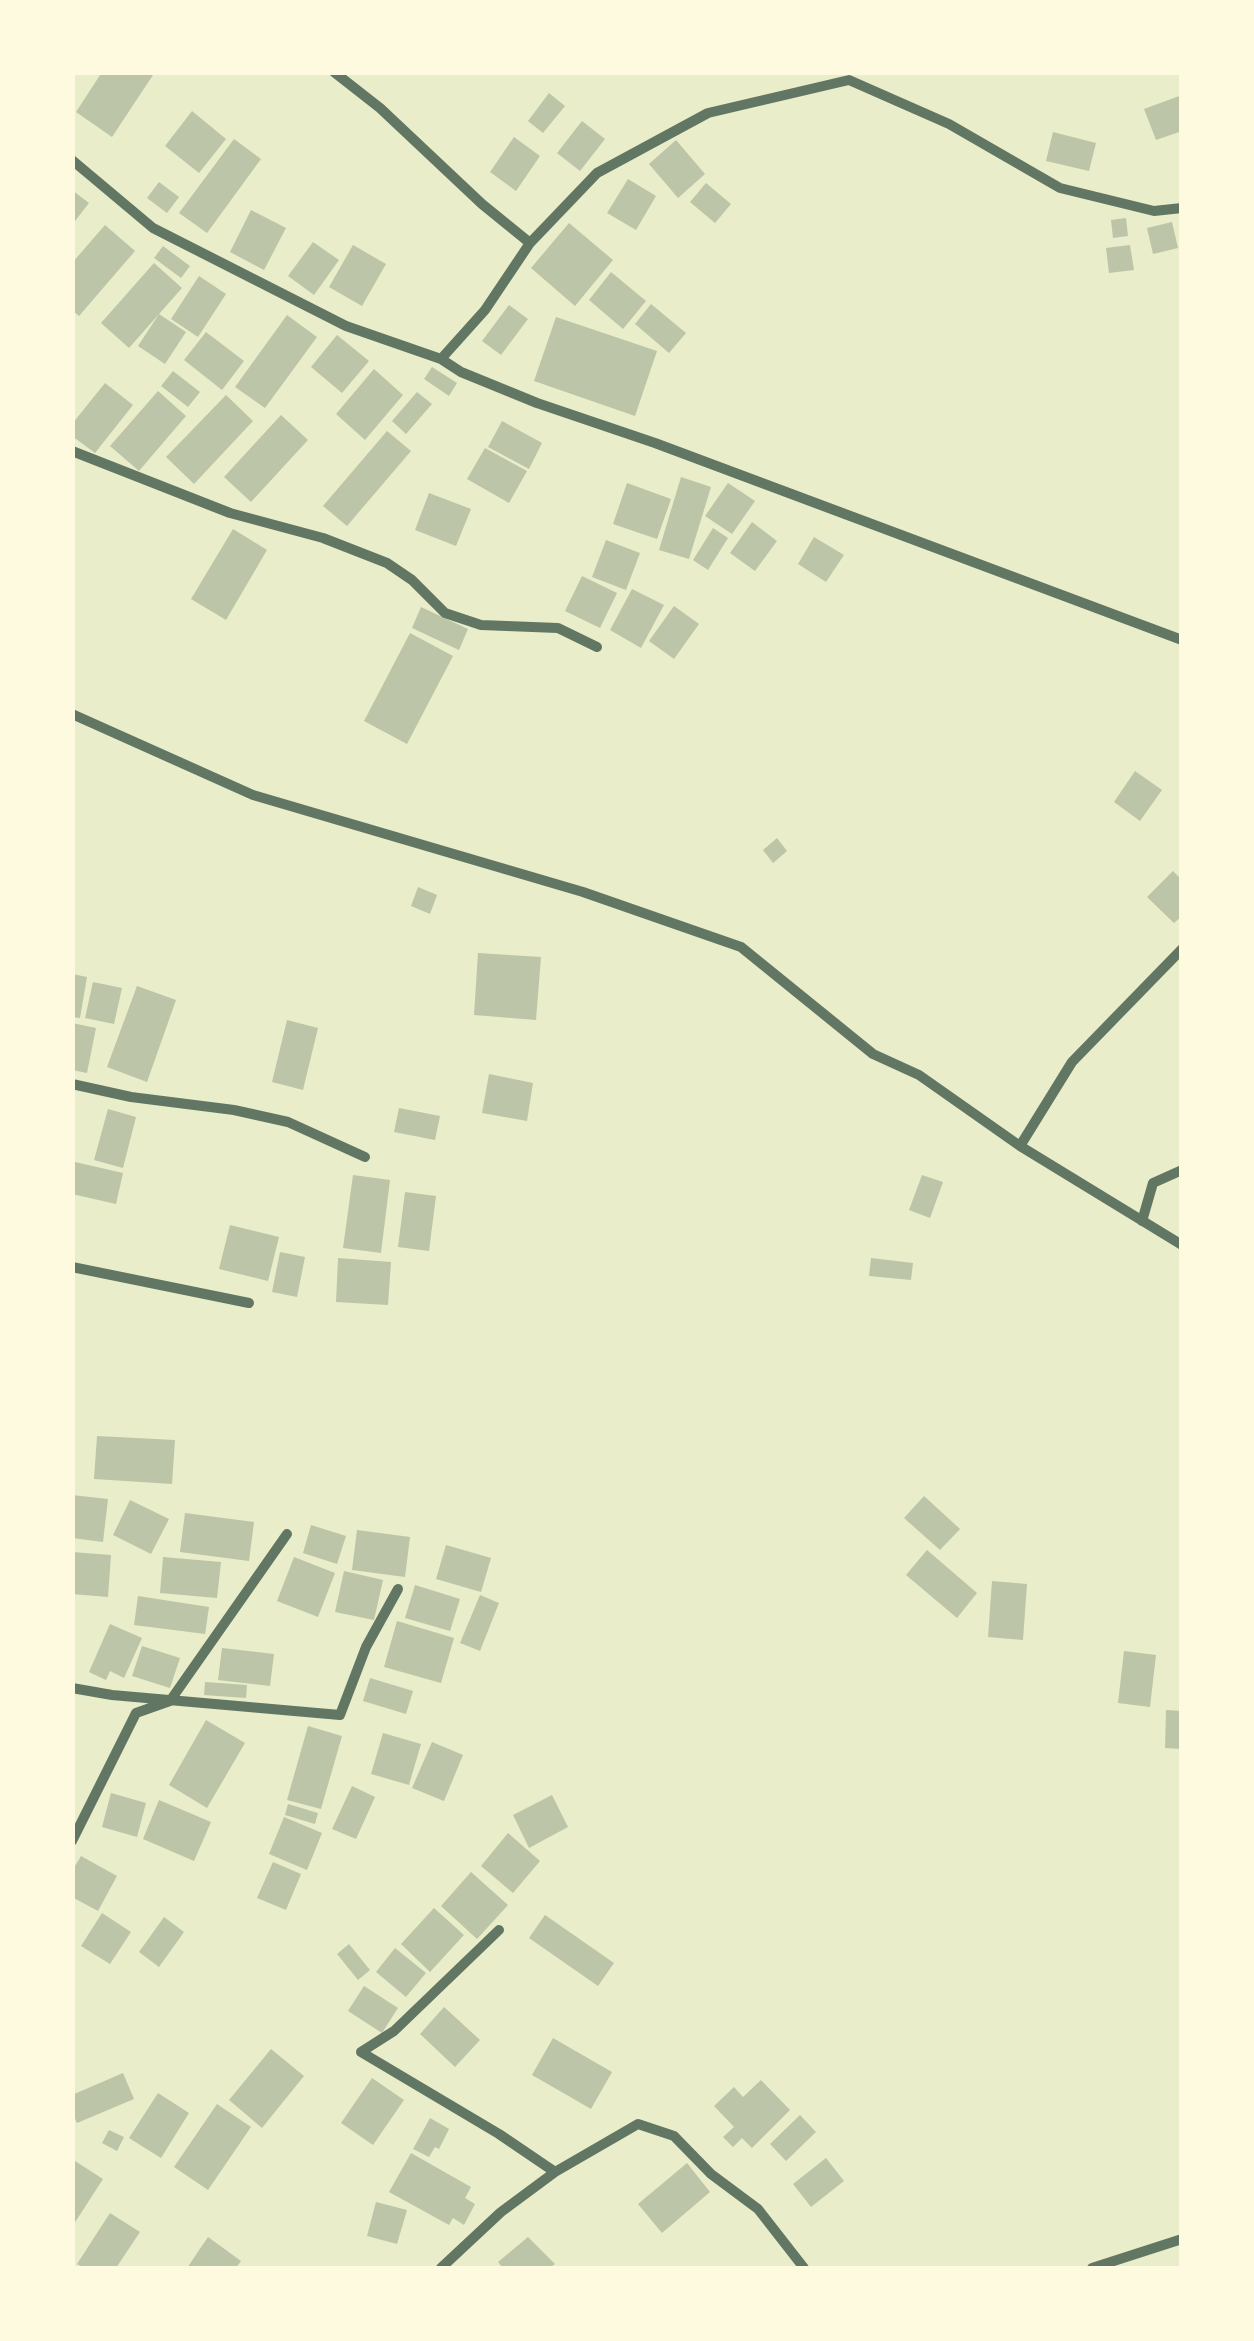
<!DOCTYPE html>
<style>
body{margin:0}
#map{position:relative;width:1254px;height:2341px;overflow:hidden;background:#e9edc9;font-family:"Archivo Narrow",sans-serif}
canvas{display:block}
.frame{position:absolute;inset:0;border:75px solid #fefae0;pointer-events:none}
</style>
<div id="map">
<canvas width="1254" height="2341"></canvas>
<div class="frame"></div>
</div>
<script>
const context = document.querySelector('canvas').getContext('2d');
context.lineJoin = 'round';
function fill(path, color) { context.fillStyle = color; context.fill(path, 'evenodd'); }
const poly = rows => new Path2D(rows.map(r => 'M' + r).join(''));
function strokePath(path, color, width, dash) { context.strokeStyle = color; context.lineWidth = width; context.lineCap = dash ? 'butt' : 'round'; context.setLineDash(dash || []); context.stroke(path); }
fill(poly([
 [102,72,153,75,112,137,76,112],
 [549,93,565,106,543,133,528,121],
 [1182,95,1182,131,1156,140,1144,109],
 [192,111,226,139,199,173,165,146],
 [582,121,605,139,580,171,557,153],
 [1053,132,1096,143,1089,171,1046,161],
 [514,137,540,156,516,191,490,172],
 [234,139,261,159,207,233,179,213],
 [676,140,705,174,678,198,649,164],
 [628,179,656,196,636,230,607,213],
 [159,182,179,197,167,213,147,198],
 [706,183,731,204,715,223,690,202],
 [72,190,89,203,72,225],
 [251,210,286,228,264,270,230,252],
 [1126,218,1128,236,1113,238,1111,220],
 [1172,222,1178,248,1153,254,1147,228],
 [569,223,613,260,575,306,531,268],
 [105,225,135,251,79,316,72,310,72,263],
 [313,242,339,260,314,295,288,276],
 [353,245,386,264,362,306,329,287],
 [1130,245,1134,270,1109,273,1106,248],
 [163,246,190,266,181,278,154,258],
 [154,263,182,288,129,348,101,323],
 [611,272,646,301,623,329,589,300],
 [199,276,226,294,198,337,171,319],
 [651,304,686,333,669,353,635,324],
 [509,305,528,319,501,355,482,341],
 [159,314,186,332,165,364,138,346],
 [287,315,317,337,265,408,235,387],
 [556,317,657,351,635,416,534,381],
 [206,332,244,361,222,390,184,360],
 [337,335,369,361,342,393,311,367],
 [432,367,457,383,449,396,424,379],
 [374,369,403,395,365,440,336,414],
 [173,371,200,392,188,407,161,386],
 [105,383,133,405,95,453,72,436,72,424],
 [158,391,186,416,139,471,110,446],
 [417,392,432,404,406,434,392,421],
 [226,395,253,421,194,484,166,457],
 [281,415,308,440,251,502,224,477],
 [502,421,542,443,529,469,488,447],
 [387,431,411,451,347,526,323,506],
 [485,448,527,471,509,503,467,479],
 [681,477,711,487,689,559,659,550],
 [627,483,671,499,657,539,613,524],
 [728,483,755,501,732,534,705,516],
 [429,493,471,509,456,546,415,530],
 [752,522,777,541,755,571,730,553],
 [713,528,728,538,708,570,693,560],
 [233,529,267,550,226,620,191,599],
 [814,537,844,555,826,582,798,564],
 [606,540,640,553,626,590,592,577],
 [582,576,617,593,600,628,565,611],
 [632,589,664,605,641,648,610,630],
 [674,606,699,624,674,659,649,641],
 [421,607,468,629,459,650,412,628],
 [410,633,453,656,407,744,364,721],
 [1135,771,1162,790,1140,821,1114,802],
 [777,838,787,851,773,863,763,850],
 [1173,871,1182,880,1182,916,1174,923,1147,897],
 [418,887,437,895,430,914,411,906],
 [478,953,541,957,536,1020,474,1015],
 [72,974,87,977,80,1018,72,1017],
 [93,982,122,988,114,1024,85,1018],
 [137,986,176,1000,147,1082,107,1067],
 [287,1020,318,1028,303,1090,272,1082],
 [72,1023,96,1028,87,1073,72,1070],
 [489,1074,533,1083,527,1121,482,1113],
 [399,1108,440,1116,435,1140,394,1132],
 [108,1109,136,1117,123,1168,94,1160],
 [75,1162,123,1173,116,1204,72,1194],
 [353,1175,390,1180,381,1253,343,1248],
 [922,1175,943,1182,930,1218,909,1210],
 [405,1192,436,1196,429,1251,398,1247],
 [230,1225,279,1237,268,1281,219,1269],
 [280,1252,305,1257,297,1297,272,1292],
 [338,1258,391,1262,388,1305,336,1302],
 [871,1258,913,1263,911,1280,869,1276],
 [97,1436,175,1440,172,1484,94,1479],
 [72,1495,108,1499,103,1542,72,1538],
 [924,1496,960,1529,940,1550,904,1518],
 [130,1500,169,1519,151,1554,113,1535],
 [185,1513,254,1522,249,1561,180,1552],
 [311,1525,346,1536,337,1564,303,1553],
 [357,1530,410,1537,405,1577,352,1570],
 [446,1545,491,1558,481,1592,436,1579],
 [927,1550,977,1593,957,1618,906,1575],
 [72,1552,111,1555,108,1597,72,1594],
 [163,1557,221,1562,217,1598,160,1593],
 [294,1557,335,1573,318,1617,277,1601],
 [344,1571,383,1580,374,1620,335,1612],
 [992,1581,1027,1584,1023,1640,988,1637],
 [415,1585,460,1599,450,1631,405,1618],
 [480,1595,499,1603,480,1651,460,1643],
 [138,1596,209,1607,205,1634,134,1625],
 [397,1621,454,1638,441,1683,384,1667],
 [110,1624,142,1638,124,1678,110,1671,106,1680,89,1672],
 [142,1646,180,1658,170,1688,132,1676],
 [222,1648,274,1654,270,1686,218,1680],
 [1124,1651,1156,1655,1150,1707,1118,1703],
 [370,1678,413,1691,406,1714,363,1701],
 [205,1682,247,1685,246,1698,204,1695],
 [1166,1710,1182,1711,1182,1749,1165,1748],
 [206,1720,245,1743,207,1808,169,1785],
 [308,1726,342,1736,321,1809,287,1800],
 [383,1733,421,1744,409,1785,371,1774],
 [432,1742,463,1755,444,1801,412,1788],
 [352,1786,375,1797,356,1839,332,1829],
 [111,1793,146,1803,137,1837,102,1827],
 [552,1795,568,1827,529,1848,513,1815],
 [159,1800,211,1822,194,1861,143,1839],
 [288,1804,318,1813,315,1824,285,1815],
 [284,1817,322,1833,307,1870,269,1854],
 [508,1833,540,1861,513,1893,481,1866],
 [81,1856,117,1876,98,1911,72,1897,72,1871],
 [273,1862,301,1874,286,1910,257,1898],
 [471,1872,508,1905,477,1939,441,1906],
 [434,1908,464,1935,430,1972,401,1944],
 [102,1913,131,1932,110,1964,81,1946],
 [545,1915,614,1963,598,1986,529,1938],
 [164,1917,184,1932,159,1967,139,1952],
 [349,1944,370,1970,358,1980,337,1954],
 [395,1948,426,1973,406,1997,376,1972],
 [364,1986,398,2008,382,2033,348,2011],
 [444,2007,480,2040,455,2067,420,2034],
 [553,2038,612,2072,591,2109,532,2075],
 [271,2049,304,2076,262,2128,229,2100],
 [123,2073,134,2099,77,2123,72,2112,72,2095],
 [372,2078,404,2100,373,2145,341,2123],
 [761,2080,790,2110,752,2148,742,2138,733,2147,723,2137,734,2127,714,2106,734,2087,743,2097],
 [158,2093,189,2113,161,2158,129,2138],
 [217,2104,251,2127,208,2190,174,2167],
 [800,2115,816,2132,786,2161,770,2144],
 [430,2118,449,2129,439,2149,435,2147,429,2157,413,2149],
 [109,2130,124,2137,117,2151,102,2143],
 [411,2153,471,2187,465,2198,475,2204,464,2225,453,2218,449,2225,389,2192],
 [826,2158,844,2181,811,2207,793,2184],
 [72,2159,103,2179,72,2227],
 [687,2163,710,2192,662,2233,638,2204],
 [376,2202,407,2210,397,2244,367,2236],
 [110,2213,140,2232,116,2268,84,2268,77,2264],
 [208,2237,241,2261,236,2268,187,2268],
 [528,2237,555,2264,549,2268,503,2268,498,2262]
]), '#bcc5a7');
strokePath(poly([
 [334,72,380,108,482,204,530,243,485,310,441,359],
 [72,160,153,228,346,326,441,359,461,372,537,403,655,443,1182,640],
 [530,243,597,173,708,113,849,80,949,124,1060,188,1154,211,1182,208],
 [72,451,230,513,323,538,387,563,412,580,445,613,481,625,558,628,597,647],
 [72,714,253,795,583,892,741,947,873,1054,919,1075,1020,1146,1182,1245],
 [72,1084,131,1097,234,1110,288,1122,365,1157],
 [1020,1146,1072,1062,1182,949],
 [1142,1221,1153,1183,1182,1170],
 [72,1267,249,1303],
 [72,1688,112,1695,340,1715,366,1647,398,1589],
 [72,1841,136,1713,170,1701,287,1534],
 [499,1930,394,2031,361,2052,499,2134,555,2172],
 [441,2268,501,2212,555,2172,638,2124,674,2136,711,2174,758,2209,804,2268],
 [1092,2268,1182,2239]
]), '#617663', 10);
</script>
